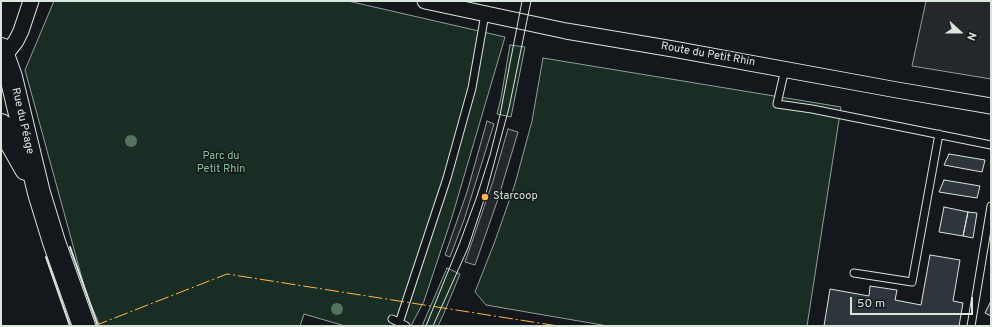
<!DOCTYPE html>
<meta charset="utf-8">
<style>
body{margin:0}
#map{position:relative;width:992px;height:327px;overflow:hidden;background:#14181c;font-family:Overpass,sans-serif}
canvas{display:block}
.frame{position:absolute;inset:0;border:2px solid #d8e6dc;pointer-events:none}
.north{position:absolute;left:940px;top:12px;width:40px;height:40px;-webkit-text-stroke:3px #14181c;paint-order:stroke;rotate:111deg;font-size:11px;font-weight:700;line-height:16px;text-align:center;color:#d8e6dc}
.north::after{content:'';display:block;margin:auto;width:14px;height:18px;background:#d8e6dc;clip-path:polygon(50% 0,100% 100%,50% 72%,0 100%)}
.scale{position:absolute;left:850px;top:297px;width:123px;height:18px;box-sizing:border-box;border:2px solid #d8e6dc;border-top:0;padding-left:5px;font-size:12px;line-height:14px;white-space:nowrap;color:#d8e6dc;-webkit-text-stroke:3px #14181c;paint-order:stroke}
</style>
<div id="map">
<canvas width="992" height="327"></canvas>
<div class="frame"></div>
<div class="north">N</div>
<div class="scale">50 m</div>
</div>
<script>
const context = document.querySelector('canvas').getContext('2d');
context.lineJoin = 'round';
function fill(path, color) { context.fillStyle = color; context.fill(path, 'evenodd'); }
const poly = rows => new Path2D(rows.map(r => 'M' + r).join(''));
function strokePath(path, color, width, dash) { context.strokeStyle = color; context.lineWidth = width; context.lineCap = dash ? 'butt' : 'round'; context.setLineDash(dash || []); context.stroke(path); }
function drawText(font, color, halo, rows, align = 'center') {
  context.font = font + ' Overpass,sans-serif'; context.lineWidth = 3; context.setLineDash([]); context.textBaseline = 'middle'; context.strokeStyle = halo; context.fillStyle = color; for (const [text, x, y, turn = 0] of rows) {
    context.save(); context.translate(x, y); context.rotate((+turn || 0) * Math.PI / 180); context.textAlign = isNaN(turn) ? turn : align; if (halo) context.strokeText(text, 0, 0); context.fillText(text, 0, 0); context.restore();
  }
}
const green = poly([
 [54,1,348,1,505,37,452,217,424,301,411,326,345,326,304,314,300,326,100,326,86,293,25,70,54,1],
 [510,45,525,47,511,117,497,114,501,98,510,45],
 [543,58,841,107,807,326,608,326,486,305,475,292,495,241,515,184,532,121,543,58],
 [447,268,460,274,444,313,438,326,422,326,447,268]
]);
fill(green, '#1a2d24');
strokePath(green, '#939e99', 1);
const parking = poly([
 [926,1,991,1,991,79,912,66,926,1],
 [487,121,494,124,464,220,450,257,445,255,467,192,487,121],
 [508,129,518,132,498,199,475,265,465,262,493,181,508,129]
]);
fill(parking, '#24282b');
strokePath(parking, '#939e99', 1);
const building = poly([
 [949,154,985,160,982,172,944,165,949,154],
 [944,180,980,186,977,198,939,192,944,180],
 [944,207,968,212,963,236,939,232,944,207],
 [968,212,977,213,973,238,963,236,968,212],
 [930,255,960,260,953,301,963,303,959,326,824,326,830,289,869,296,870,286,897,290,895,300,921,305,930,255],
 [991,301,991,316,985,313,991,301]
]);
fill(building, '#2c363c');
strokePath(building, '#d8e6dc', 1);
const service = poly([
 [785,69,777,104,812,109,991,145],
 [854,273,912,282,939,134],
 [392,319,406,326],
 [399,323,447,178,472,88,485,14],
 [971,326,991,206]
]);
const minor = poly([
 [425,1,566,31,673,49,897,90,991,106],
 [1,56,9,50,16,41,21,31,31,1]
]);
const primary = poly([
 [1,49,11,77,39,193,54,242,84,326],
 [1,125,26,169]
]);
strokePath(service, '#d8e6dc', 9);
strokePath(minor, '#d8e6dc', 17);
strokePath(primary, '#d8e6dc', 24);
strokePath(service, '#14181c', 7);
strokePath(minor, '#14181c', 15);
strokePath(primary, '#14181c', 22);
strokePath(poly([
 [426,326,460,242,477,196,490,155,500,115,522,1],
 [433,326,468,248,485,197,509,108,531,1]
]), '#d8e6dc', 1);
strokePath(poly([
 [70,247,98,326],
 [46,257,70,326]
]), '#d8e6dc', 2);
strokePath(poly([
 [94,326,227,274,558,326]
]), '#ffb74d', 1, [14, 3, 2, 3]);
context.fillStyle = '#55745f';
for (const [x, y] of [
 [131,141],
 [337,309]
]) { context.beginPath(); context.arc(x, y, 6, 0, 2 * Math.PI); context.fill(); }
for (const [x, y, r, color] of [
 [485,197,4,"#ffb74d"]
]) { const dot = new Path2D(); dot.arc(x, y, r, 0, 2 * Math.PI); context.fillStyle = color; context.fill(dot); strokePath(dot, '#14181c', 1.5); }
drawText('11px', '#d8e6dc', '#14181c', [
 ["Route du Petit Rhin",708,55,10],
 ["Rue du Péage",22,121,77]
]);
drawText('11px', '#8ac095', '#14181c', [
 ["Parc du",221,157],
 ["Petit Rhin",221,170]
]);
drawText('11px', '#d8e6dc', '#14181c', [
 ["Starcoop",493,197]
], 'left');
</script>
